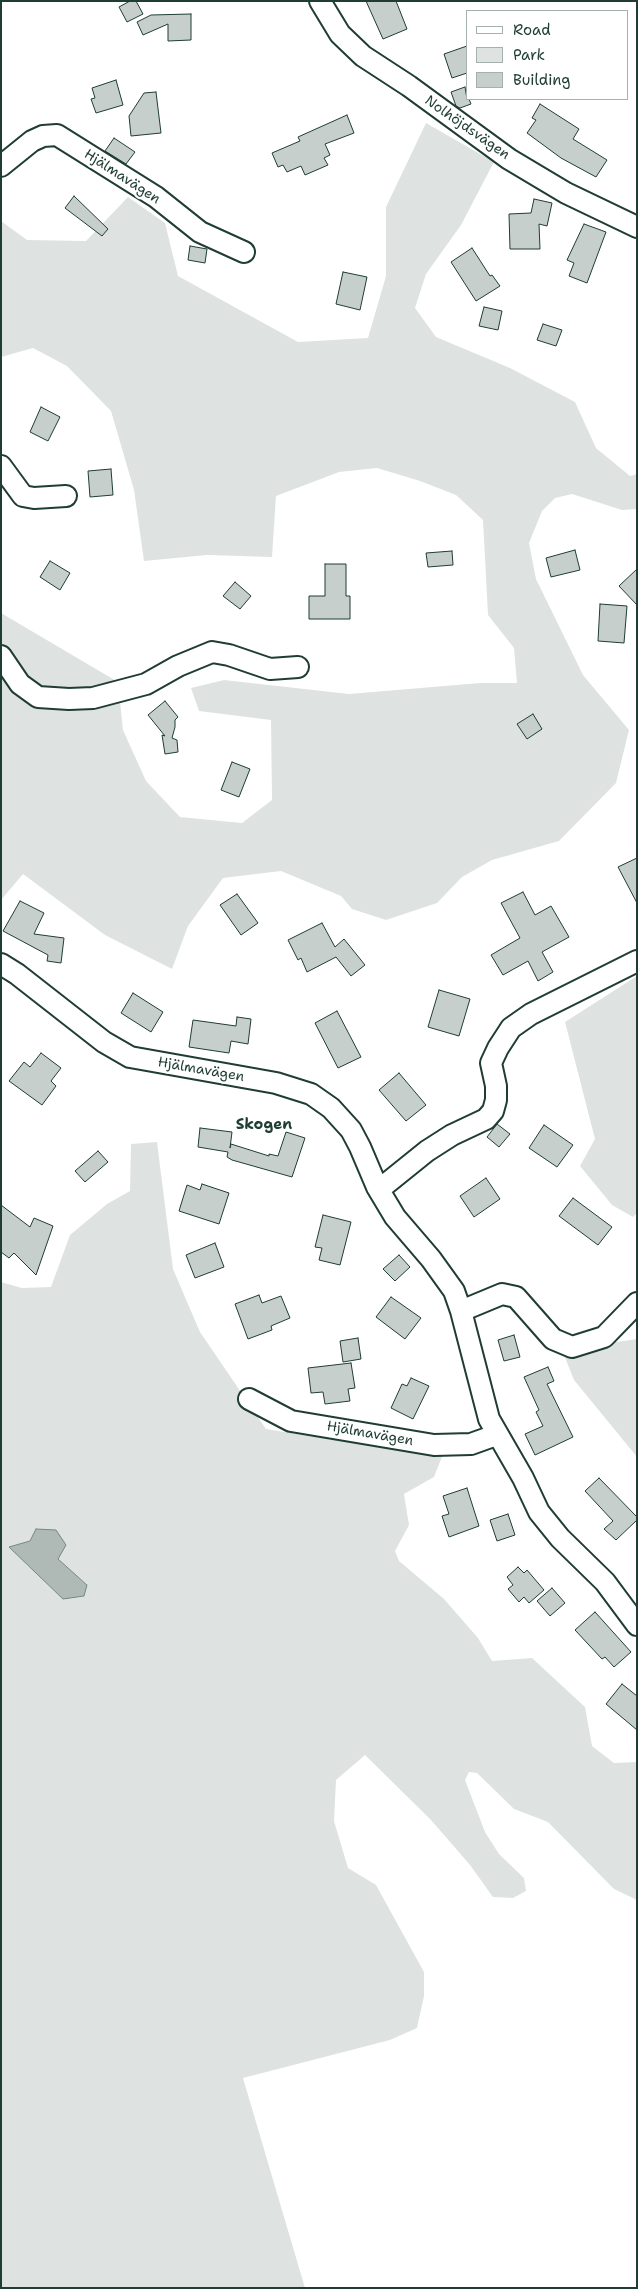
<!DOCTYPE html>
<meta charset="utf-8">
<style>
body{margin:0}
#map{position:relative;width:638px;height:2289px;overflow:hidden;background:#fff;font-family:"Shantell Sans",sans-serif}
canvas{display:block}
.frame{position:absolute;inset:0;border:2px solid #1f3d34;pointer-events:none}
.legend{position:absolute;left:466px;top:10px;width:162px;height:90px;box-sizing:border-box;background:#fff;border:1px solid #a5b1ae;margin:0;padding:6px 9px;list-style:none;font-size:15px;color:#1f3d34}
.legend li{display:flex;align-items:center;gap:10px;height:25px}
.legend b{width:25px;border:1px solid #a5b1ae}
</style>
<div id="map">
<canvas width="638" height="2289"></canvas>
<div class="frame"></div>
<ul class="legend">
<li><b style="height:6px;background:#fff"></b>Road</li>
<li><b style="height:14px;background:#dee3e2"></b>Park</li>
<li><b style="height:14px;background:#c7cfcc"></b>Building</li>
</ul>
</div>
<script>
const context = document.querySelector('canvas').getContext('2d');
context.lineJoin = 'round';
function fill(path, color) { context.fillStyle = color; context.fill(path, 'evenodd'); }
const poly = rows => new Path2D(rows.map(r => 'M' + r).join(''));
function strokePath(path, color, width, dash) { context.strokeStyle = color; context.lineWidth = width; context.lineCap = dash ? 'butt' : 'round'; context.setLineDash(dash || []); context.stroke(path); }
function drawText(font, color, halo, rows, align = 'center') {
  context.font = font + ' "Shantell Sans",sans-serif'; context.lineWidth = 4.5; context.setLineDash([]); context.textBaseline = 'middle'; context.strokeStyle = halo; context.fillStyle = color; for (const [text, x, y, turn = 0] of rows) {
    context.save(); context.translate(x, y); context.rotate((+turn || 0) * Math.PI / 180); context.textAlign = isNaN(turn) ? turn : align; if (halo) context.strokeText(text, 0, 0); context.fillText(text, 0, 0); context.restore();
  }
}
fill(poly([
 [426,123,494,162,461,225,426,274,415,308,436,337,510,368,575,402,596,448,630,476,637,474,637,509,622,510,572,494,555,498,542,511,529,543,536,579,583,675,629,730,616,783,559,841,492,860,462,877,437,903,386,920,352,909,341,896,281,871,223,878,188,926,172,969,105,935,23,874,1,900,1,613,118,682,123,730,146,781,180,817,242,823,272,800,271,720,199,711,191,688,224,680,349,694,480,683,517,683,514,648,488,615,483,520,456,495,420,481,377,468,339,472,276,496,272,557,207,555,144,561,134,490,111,411,67,366,33,348,1,357,1,221,27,240,86,241,128,197,165,223,178,276,298,342,368,338,386,276,386,207],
 [637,976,637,1213,633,1217,612,1205,580,1166,595,1139,565,1022],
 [157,1142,173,1269,200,1332,266,1429,378,1447,391,1443,443,1454,434,1477,404,1494,409,1525,395,1551,399,1561,444,1599,478,1638,492,1661,532,1658,585,1707,592,1746,614,1763,637,1762,637,1900,614,1889,548,1822,514,1809,477,1773,469,1772,465,1780,485,1832,499,1854,524,1878,526,1891,513,1898,493,1897,470,1865,431,1820,365,1755,336,1780,334,1821,348,1868,376,1885,424,1972,424,1996,417,2028,390,2040,243,2078,305,2288,1,2288,1,1282,22,1288,51,1287,70,1235,107,1204,130,1191,131,1144],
 [30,1541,57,1559,87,1584,63,1599,10,1547],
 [637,1339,637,1457,574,1380,562,1350]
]), '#dee3e2');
const water = poly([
 [36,1529,56,1530,66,1545,58,1559,87,1585,84,1596,63,1599,9,1547,30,1541,36,1529]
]);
fill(water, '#afbab7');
strokePath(water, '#758883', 1);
const building = poly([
 [130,1,136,1,143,14,127,22,119,7,130,1],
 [366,1,396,1,407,29,383,39,366,1],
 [191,14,191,40,168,41,168,24,143,35,137,22,151,15,191,14],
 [467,46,467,73,452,78,444,54,467,46],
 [116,80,123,105,96,113,91,99,95,98,92,88,116,80],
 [465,87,467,99,469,99,471,104,460,108,456,106,451,92,465,87],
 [156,92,161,133,131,136,129,116,144,93,156,92],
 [540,104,579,129,573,139,607,160,596,177,561,158,527,133,536,120,532,118,540,104],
 [347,115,354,133,325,144,330,155,324,158,328,165,305,175,301,166,287,172,283,165,278,167,272,153,300,141,298,137,347,115],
 [114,138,135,152,126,164,105,151,114,138],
 [74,196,108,229,102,236,65,208,74,196],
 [534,199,552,203,547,226,539,224,540,249,510,249,509,214,531,213,534,199],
 [584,224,606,232,587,283,569,276,574,263,567,260,584,224],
 [190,246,207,249,205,263,188,260,190,246],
 [472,248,490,276,492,275,500,286,476,301,451,262,472,248],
 [343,272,367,277,360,310,336,304,343,272],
 [484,307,502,311,498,330,479,326,484,307],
 [543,324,562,330,556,346,537,340,543,324],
 [41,407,60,417,48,441,30,432,41,407],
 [111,469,113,495,90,497,88,471,111,469],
 [575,550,580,570,551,577,546,558,575,550],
 [452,551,453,565,428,567,426,553,452,551],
 [50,561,70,573,60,590,40,577,50,561],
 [325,564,346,564,346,596,350,596,350,619,309,619,309,596,325,596,325,564],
 [637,569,637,605,619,586,637,569],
 [235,582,251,596,240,609,223,596,235,582],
 [600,604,627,606,624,643,598,641,600,604],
 [165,701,178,717,175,720,175,727,172,738,177,740,178,752,165,754,162,735,165,736,148,715,165,701],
 [533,714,542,729,527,739,517,724,533,714],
 [232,762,250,769,239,797,221,790,232,762],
 [637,858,637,903,618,867,637,858],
 [523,892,535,915,551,906,569,937,542,952,553,972,538,981,528,961,503,975,491,955,520,938,501,903,523,892],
 [237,894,258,923,241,935,220,905,237,894],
 [20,901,44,913,34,934,64,938,61,963,47,961,48,955,3,931,20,901],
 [322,923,335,947,344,939,365,965,351,976,336,957,307,972,301,958,298,960,288,940,322,923],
 [439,990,470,999,459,1036,428,1027,439,990],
 [133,993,163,1012,151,1032,121,1013,133,993],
 [337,1011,361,1057,338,1068,315,1023,337,1011],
 [237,1017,251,1019,248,1044,231,1041,229,1053,189,1047,193,1020,236,1026,237,1017],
 [41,1053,61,1068,51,1081,56,1086,42,1105,9,1081,24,1062,30,1067,41,1053],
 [399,1073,426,1105,406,1121,379,1090,399,1073],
 [497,1124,510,1134,499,1147,487,1137,497,1124],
 [544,1125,573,1145,557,1167,529,1148,544,1125],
 [200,1128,232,1132,230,1148,231,1144,269,1156,269,1154,278,1156,286,1132,305,1138,292,1177,232,1160,227,1157,228,1152,198,1147,200,1128],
 [98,1151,108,1162,85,1182,75,1171,98,1151],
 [486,1178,500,1199,474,1217,460,1196,486,1178],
 [202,1184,229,1193,219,1224,179,1211,187,1185,200,1190,202,1184],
 [573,1198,612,1227,598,1245,559,1216,573,1198],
 [1,1205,30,1227,34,1218,53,1226,36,1275,14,1253,9,1258,1,1252,1,1205],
 [323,1215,351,1222,340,1265,319,1260,322,1248,315,1247,323,1215],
 [215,1243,224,1267,195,1278,186,1255,215,1243],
 [399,1255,410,1267,395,1281,383,1269,399,1255],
 [259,1295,262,1303,281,1296,290,1318,271,1326,272,1330,248,1339,235,1304,259,1295],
 [391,1297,421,1318,405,1339,376,1317,391,1297],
 [514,1335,520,1357,504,1361,498,1340,514,1335],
 [358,1338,361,1359,343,1362,340,1341,358,1338],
 [351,1363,355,1388,348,1389,350,1401,325,1404,323,1392,311,1393,308,1368,351,1363],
 [548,1367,554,1381,547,1384,573,1437,535,1455,525,1434,543,1426,536,1412,539,1410,524,1377,548,1367],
 [411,1378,429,1386,413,1419,391,1408,402,1384,407,1386,411,1378],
 [599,1478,637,1517,637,1520,616,1540,604,1529,613,1521,585,1491,599,1478],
 [467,1488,479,1526,449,1537,442,1516,449,1514,443,1496,467,1488],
 [508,1514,515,1535,497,1541,490,1520,508,1514],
 [518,1567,524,1573,527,1570,544,1590,529,1603,524,1597,519,1602,508,1589,513,1585,507,1577,518,1567],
 [552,1588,565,1603,550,1616,537,1601,552,1588],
 [595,1612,631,1652,614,1667,605,1657,602,1659,575,1630,595,1612],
 [622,1684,637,1696,637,1730,606,1704,622,1684]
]);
fill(building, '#c7cfcc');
strokePath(building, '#1f3d34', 1);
const street = poly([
 [320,1,340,34,363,56,409,86,509,159,566,193,637,227],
 [1,166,32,141,43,136,57,135,156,197,200,232,244,252],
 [1,466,23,496,34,498,66,496],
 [1,656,20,684,38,697,69,699,93,698,146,684,178,666,212,652,229,655,270,669,298,667],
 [1,964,17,974,104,1042,130,1057,276,1083,311,1094,331,1108,351,1130,360,1147,377,1187,395,1217,431,1259,454,1291,461,1311,489,1419,523,1478,539,1512,560,1538,605,1582,637,1625],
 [377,1187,386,1184,427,1151,452,1135,486,1119,493,1111,496,1100,496,1086,491,1063,498,1048,511,1028,531,1014,637,961],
 [461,1311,502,1294,516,1297,553,1339,572,1347,604,1337,637,1303],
 [249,1399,291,1421,434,1445,471,1444,496,1435]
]);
strokePath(street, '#1f3d34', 24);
strokePath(street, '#fff', 20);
drawText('14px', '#1f3d34', '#fff', [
 ["Nolhöjdsvägen",467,128,35],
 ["Hjälmavägen",122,177,33],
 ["Hjälmavägen",201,1070,10],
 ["Hjälmavägen",370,1434,10]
]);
drawText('bold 15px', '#1f3d34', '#fff', [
 ["Skogen",264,1125]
]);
</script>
